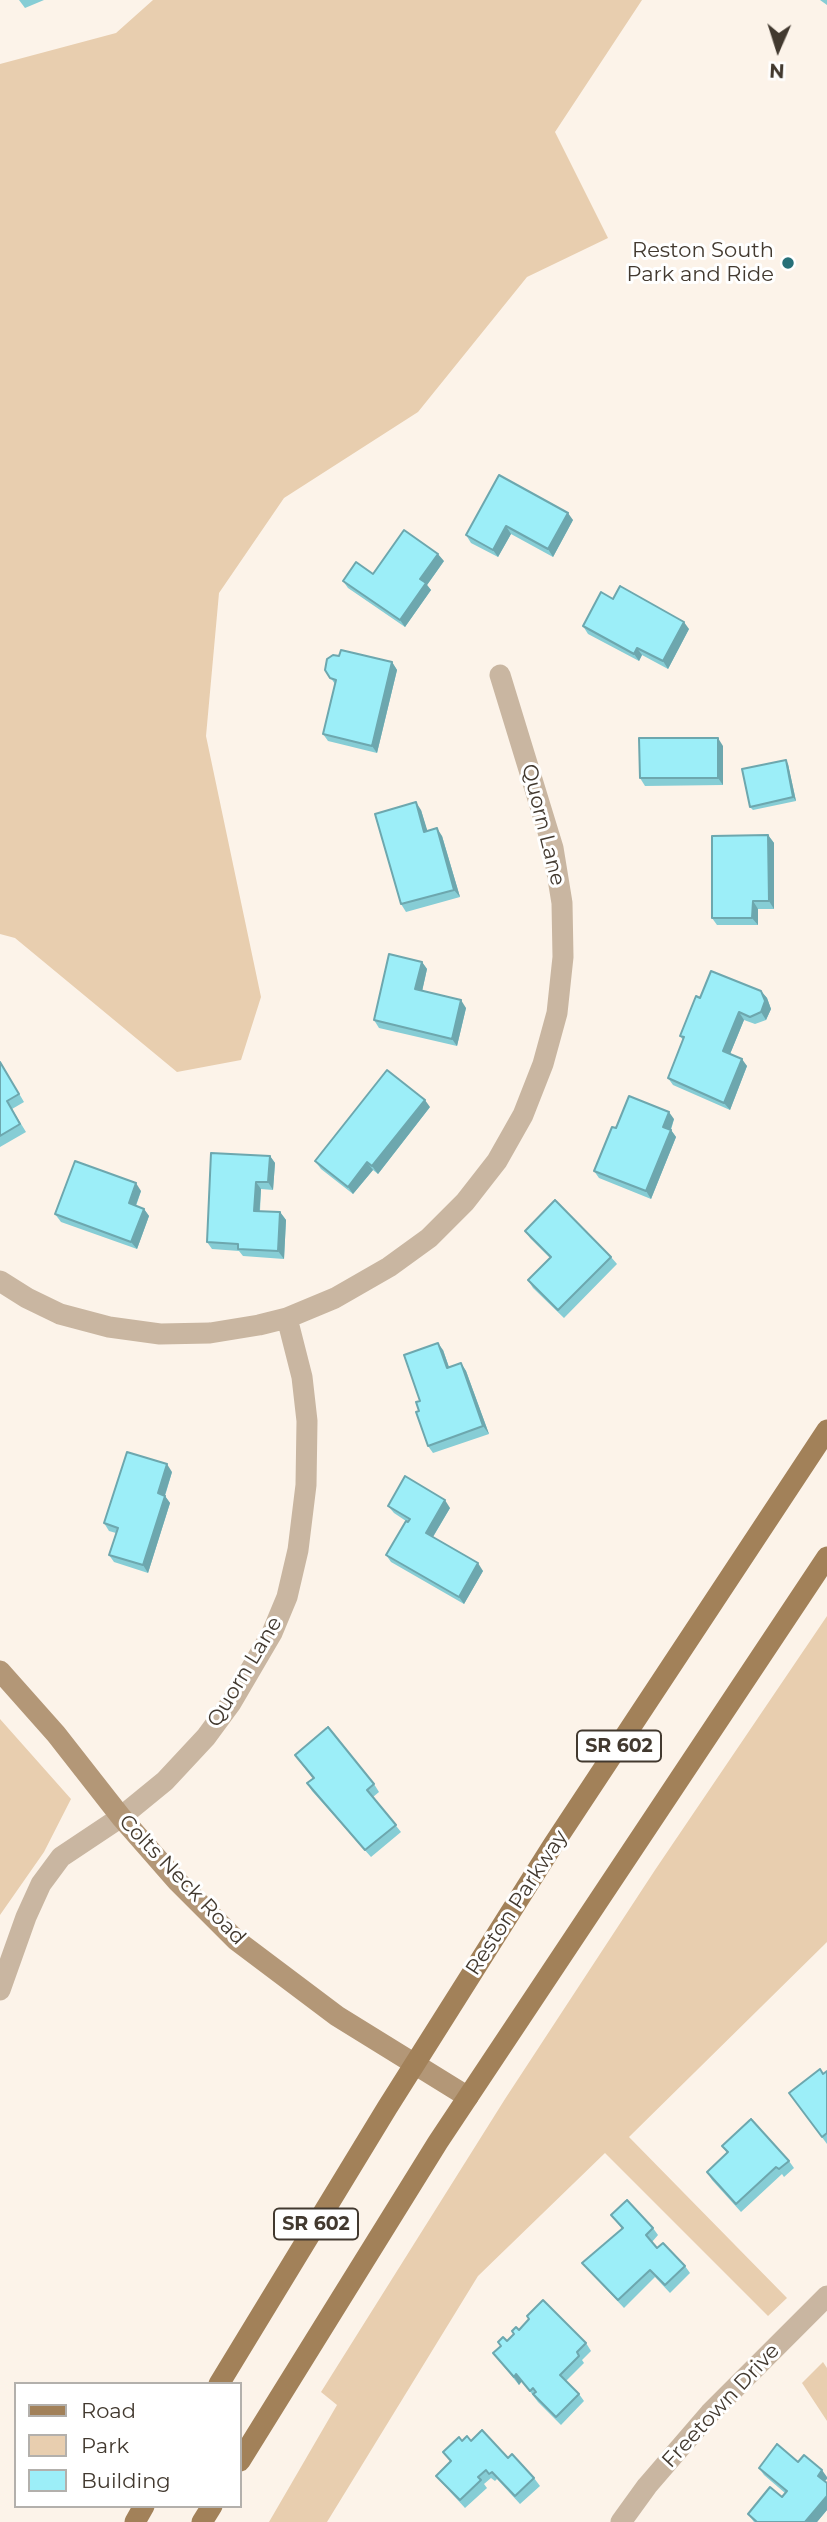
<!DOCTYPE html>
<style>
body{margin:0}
#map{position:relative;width:827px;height:2522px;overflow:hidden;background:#fcf3e9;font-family:Montserrat,sans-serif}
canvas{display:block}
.legend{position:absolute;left:14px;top:2382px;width:228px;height:126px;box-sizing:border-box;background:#fff;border:2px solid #b3b0ac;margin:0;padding:9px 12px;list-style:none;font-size:21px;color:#42392f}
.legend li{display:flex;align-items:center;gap:14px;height:35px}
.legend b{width:35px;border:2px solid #b3b0ac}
.north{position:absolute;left:743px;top:14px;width:70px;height:70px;-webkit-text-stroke:5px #fff;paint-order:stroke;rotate:183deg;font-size:19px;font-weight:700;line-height:28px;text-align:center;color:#42392f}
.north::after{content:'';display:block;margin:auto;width:24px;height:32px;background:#42392f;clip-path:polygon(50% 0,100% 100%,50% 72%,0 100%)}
</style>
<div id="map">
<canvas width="827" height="2522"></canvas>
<ul class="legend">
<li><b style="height:9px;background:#a28159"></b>Road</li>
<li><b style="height:19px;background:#e8ceaf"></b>Park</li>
<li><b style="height:19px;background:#9ceef8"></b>Building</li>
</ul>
<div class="north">N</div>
</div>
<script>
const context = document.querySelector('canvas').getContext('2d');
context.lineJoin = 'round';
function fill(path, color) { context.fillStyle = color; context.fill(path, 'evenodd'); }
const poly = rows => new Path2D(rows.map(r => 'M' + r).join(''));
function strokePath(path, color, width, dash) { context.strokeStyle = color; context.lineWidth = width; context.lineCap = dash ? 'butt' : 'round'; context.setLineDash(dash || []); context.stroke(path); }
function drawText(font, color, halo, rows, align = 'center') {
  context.font = font + ' Montserrat,sans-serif'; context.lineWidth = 6; context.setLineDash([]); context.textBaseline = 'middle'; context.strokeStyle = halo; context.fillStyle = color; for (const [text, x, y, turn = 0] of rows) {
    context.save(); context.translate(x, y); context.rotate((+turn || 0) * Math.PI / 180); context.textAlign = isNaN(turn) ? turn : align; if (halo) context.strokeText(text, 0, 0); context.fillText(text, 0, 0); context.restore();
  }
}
fill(poly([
 [153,0,642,0,555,132,608,238,527,277,418,412,284,498,219,593,206,736,261,997,241,1060,177,1072,15,938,0,934,0,64,116,33],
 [827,1616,827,1942,629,2137,787,2298,768,2316,605,2153,478,2276,327,2522,269,2522,337,2405,321,2392,505,2099,655,1870],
 [0,1719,71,1799,44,1852,0,1915],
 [823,2362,827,2368,827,2421,802,2383]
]), '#e8ceaf');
strokePath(poly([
 [0,1281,27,1298,60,1314,109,1327,160,1334,210,1333,259,1325,287,1318,335,1298,389,1267,429,1238,465,1202,497,1161,523,1115,543,1064,557,1013,563,957,562,903,553,848,500,675],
 [0,1990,26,1917,41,1884,61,1857,121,1817,165,1781,206,1737,231,1703,272,1633,287,1597,298,1550,306,1485,307,1421,302,1377,287,1318],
 [621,2522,647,2486,710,2413,827,2296]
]), '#c9b6a1', 21);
strokePath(poly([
 [0,1671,56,1734,121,1817,177,1881,236,1940,337,2016,468,2097]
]), '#b39777', 21);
strokePath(poly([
 [219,2384,387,2108,553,1845,827,1430],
 [240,2461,438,2142,827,1557],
 [135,2522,144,2506],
 [202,2522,212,2506]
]), '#a28159', 21);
fill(poly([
 [19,0,44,0,25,8],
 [820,0,827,0,827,5],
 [499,475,573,520,553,557,511,534,498,557,471,543,466,535],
 [444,561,427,585,431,590,405,627,348,588,343,581],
 [613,599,689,629,668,669,642,655,639,661,588,634,583,626],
 [392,662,397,670,377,753,328,741,323,734,335,684,325,670],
 [723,746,723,785,645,786,640,778],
 [788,764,796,801,753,810,750,807],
 [421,810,427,831,442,836,460,897,406,912,401,904],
 [768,835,774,843,774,909,758,909,758,925,717,925,712,918],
 [422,962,427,969,422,991,466,1008,457,1046,379,1028,374,1020],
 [761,991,767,998,771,1009,766,1020,755,1024,744,1020,730,1054,747,1066,730,1110,673,1085,668,1078,683,1040,680,1036,700,998],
 [0,1061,24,1102,12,1109,26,1132,0,1147],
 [430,1107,378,1174,373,1170,353,1194,321,1169,315,1161],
 [674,1119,671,1130,676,1137,651,1199,599,1178,594,1171,616,1128],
 [270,1156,275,1163,273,1190,261,1189,260,1211,280,1212,286,1220,284,1259,243,1256,239,1251,212,1249,207,1242],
 [141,1191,136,1206,144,1209,149,1216,137,1249,61,1222,55,1214],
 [525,1231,611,1257,617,1264,564,1318,533,1288,528,1280,550,1258,530,1238],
 [443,1350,449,1367,461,1363,466,1371,489,1434,433,1453,428,1446,419,1411,420,1401],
 [172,1472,165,1496,170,1503,148,1573,114,1562,109,1555,116,1533,109,1531,104,1523],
 [388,1506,450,1508,433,1537,483,1571,464,1604,391,1562,386,1555,406,1521,394,1513],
 [295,1755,374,1784,379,1792,373,1797,401,1832,371,1857,312,1791,307,1783,313,1779],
 [827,2071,827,2144,789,2093],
 [722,2146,789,2161,794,2168,784,2177,782,2174,741,2212,712,2180,707,2172,727,2153],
 [611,2215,653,2228,658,2235,652,2242,657,2248,685,2266,690,2273,670,2293,655,2277,624,2308,588,2270,582,2263,622,2229],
 [527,2316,586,2343,591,2351,582,2360,584,2363,566,2381,579,2394,584,2401,561,2425,538,2402,522,2381,519,2385,493,2353,501,2346,498,2342,507,2341,529,2319],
 [462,2441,471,2441,508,2458,534,2478,540,2486,520,2504,497,2479,495,2481,491,2478,484,2484,487,2488,465,2508,442,2483,436,2476,451,2462,443,2452],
 [798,2462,827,2483,827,2510,817,2522,754,2522,748,2514,782,2497,785,2493,764,2475,759,2468]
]), '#86cdd5');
fill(poly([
 [568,513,573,520,553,557,548,549],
 [506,526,511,534,498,557,493,550],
 [438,554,444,561,427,585,431,590,405,627,400,620,420,579],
 [684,622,689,629,668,669,663,661],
 [637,648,642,655,639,661,634,654],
 [392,662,397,670,377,753,372,746],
 [718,738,723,746,723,785,718,778],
 [786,760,788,764,796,801,793,797],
 [416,802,421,810,430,839,424,832],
 [437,828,442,836,460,897,454,890],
 [768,835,774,843,774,909,769,901],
 [753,901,758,909,758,925,752,918],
 [422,962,427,969,421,996,415,989],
 [761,991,767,998,771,1009,766,1020,761,1012],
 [461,1000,466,1008,457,1046,452,1039],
 [739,1012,744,1020,728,1059,723,1051],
 [742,1059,747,1066,730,1110,724,1103],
 [425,1100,430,1107,378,1174,372,1166],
 [669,1112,674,1119,669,1134,663,1127],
 [671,1130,676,1137,651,1199,646,1191],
 [270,1156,275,1163,273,1190,268,1182],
 [367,1162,373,1170,353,1194,348,1187],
 [256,1182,261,1189,259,1218,254,1211],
 [136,1183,141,1191,134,1210,129,1203],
 [144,1209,149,1216,137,1249,131,1242],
 [280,1212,286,1220,284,1259,278,1251],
 [438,1343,443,1350,452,1376,447,1368],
 [461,1363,466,1371,489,1434,483,1426],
 [167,1464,172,1472,163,1501,158,1493],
 [165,1496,170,1503,148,1573,143,1565],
 [445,1500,450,1508,431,1540,426,1533],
 [478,1563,483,1571,464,1604,459,1597],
 [516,2374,522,2381,519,2385,514,2377],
 [822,2470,827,2477,827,2479,823,2483,818,2476],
 [827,2496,827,2510,817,2522,805,2522]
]), '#6da7ae');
const building = poly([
 [499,475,568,513,548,549,506,526,493,550,466,535,499,475],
 [404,530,438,554,420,579,426,583,400,620,343,581,356,562,373,574,404,530],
 [620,586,684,622,663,661,637,648,634,654,583,626,601,592,613,599,620,586],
 [341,650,392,662,372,746,323,734,336,680,330,678,325,670,327,659,333,655,339,656,341,650],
 [639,738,718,738,718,778,640,778,639,738],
 [786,760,793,797,750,807,742,769,786,760],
 [416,802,424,832,437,828,454,890,401,904,375,814,416,802],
 [768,835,769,901,753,901,752,918,712,918,712,836,768,835],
 [389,954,422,962,415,989,461,1000,452,1039,374,1020,389,954],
 [711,971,761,991,765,1001,761,1012,750,1017,739,1012,723,1051,742,1059,724,1103,668,1078,684,1037,680,1036,696,996,700,998,711,971],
 [0,1062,19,1094,7,1101,20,1124,0,1136,0,1062],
 [387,1070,425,1100,372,1166,367,1162,348,1187,315,1161,387,1070],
 [629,1096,669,1112,663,1127,671,1130,646,1191,594,1171,612,1127,616,1128,629,1096],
 [211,1153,270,1156,268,1182,256,1182,254,1211,280,1212,278,1251,238,1249,238,1244,207,1242,211,1153],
 [75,1161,136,1183,129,1203,144,1209,131,1242,55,1214,75,1161],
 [555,1200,611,1257,558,1310,528,1280,551,1257,525,1231,555,1200],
 [438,1343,447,1368,461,1363,483,1426,428,1446,416,1412,419,1411,416,1402,420,1401,404,1355,438,1343],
 [127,1452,167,1464,158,1493,165,1496,143,1565,109,1555,118,1528,104,1523,127,1452],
 [405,1476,445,1500,426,1533,478,1563,459,1597,386,1555,406,1521,408,1522,410,1519,388,1506,405,1476],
 [328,1727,374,1784,367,1790,396,1825,365,1850,307,1783,314,1778,295,1755,328,1727],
 [820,2069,823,2074,827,2071,827,2133,822,2137,789,2093,820,2069],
 [751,2119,789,2161,779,2169,776,2167,736,2204,707,2172,728,2152,722,2146,751,2119],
 [627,2200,653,2228,646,2235,657,2248,663,2243,685,2266,665,2285,650,2270,618,2300,582,2263,623,2228,611,2215,627,2200],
 [543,2300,586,2343,577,2352,579,2356,560,2375,579,2394,556,2417,533,2394,536,2392,533,2388,530,2391,516,2374,514,2377,493,2353,501,2346,498,2342,503,2337,507,2341,514,2334,512,2331,516,2327,519,2330,529,2319,527,2316,543,2300],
 [482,2430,508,2458,512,2454,534,2478,515,2496,492,2472,489,2474,486,2470,478,2477,481,2480,460,2500,436,2476,451,2461,443,2452,459,2437,462,2441,467,2436,471,2441,482,2430],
 [777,2444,798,2462,804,2455,822,2470,818,2476,827,2483,827,2496,805,2522,757,2522,748,2514,770,2487,782,2497,787,2491,759,2468,777,2444]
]);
fill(building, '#9ceef8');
strokePath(building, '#6da7ae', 2);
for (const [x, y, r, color] of [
 [788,263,7,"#277078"]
]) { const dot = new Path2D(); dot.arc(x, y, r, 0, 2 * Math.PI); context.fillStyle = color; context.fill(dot); strokePath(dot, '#fff', 2.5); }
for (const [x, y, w] of [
 [619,1746,84],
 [316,2224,84]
]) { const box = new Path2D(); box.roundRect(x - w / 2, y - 15.5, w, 31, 5); context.fillStyle = '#fff'; context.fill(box); strokePath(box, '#42392f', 2); }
drawText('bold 19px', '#42392f', null, [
 ["SR 602",619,1746],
 ["SR 602",316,2224]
]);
drawText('21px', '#42392f', '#fff', [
 ["Reston South",774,251],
 ["Park and Ride",774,275]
], 'right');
drawText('21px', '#42392f', '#fff', [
 ["Quorn Lane",543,825,76],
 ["Quorn Lane",245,1672,-59],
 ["Colts Neck Road",182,1880,46],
 ["Reston Parkway",517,1903,-57],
 ["Freetown Drive",721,2406,-47]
]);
</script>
